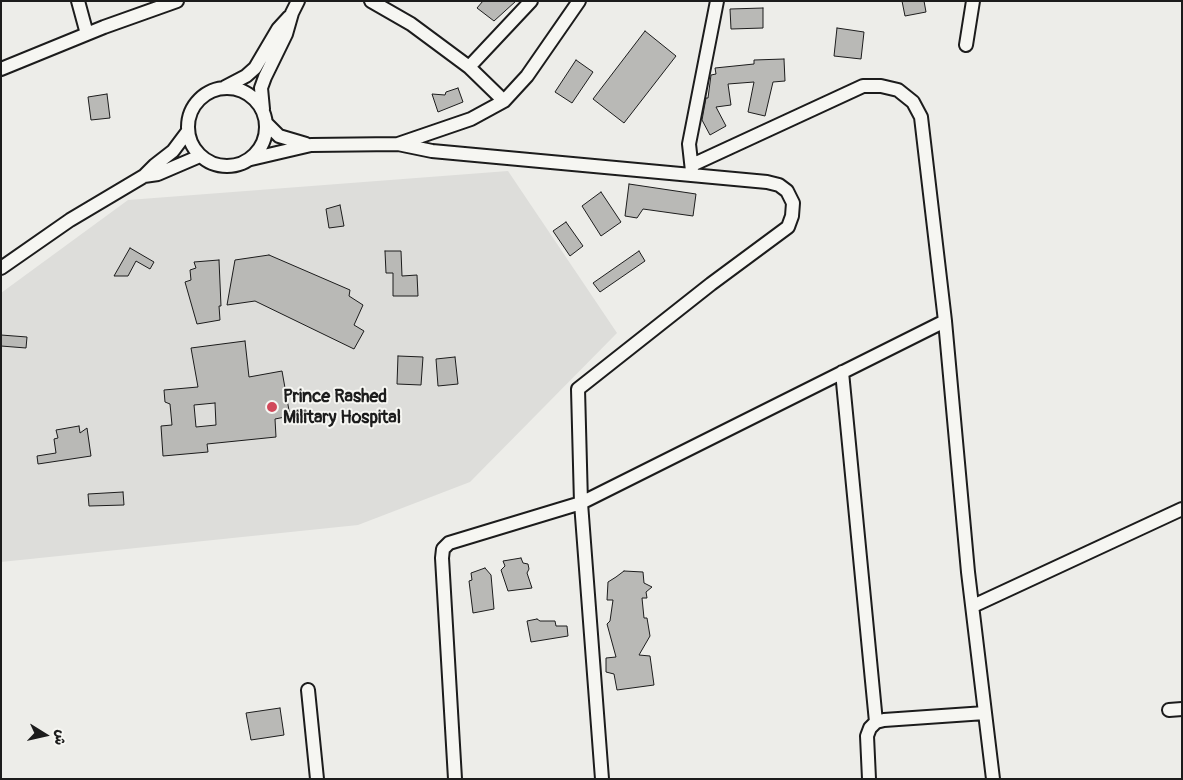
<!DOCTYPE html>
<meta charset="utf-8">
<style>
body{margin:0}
#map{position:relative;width:1183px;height:780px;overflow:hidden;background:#edede9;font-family:Pangolin,"Playpen Sans Arabic",sans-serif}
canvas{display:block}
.frame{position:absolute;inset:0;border:2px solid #1c1c1c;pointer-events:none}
.north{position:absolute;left:20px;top:710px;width:50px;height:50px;-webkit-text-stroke:4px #f6f6f2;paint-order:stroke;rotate:100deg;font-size:14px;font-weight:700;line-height:20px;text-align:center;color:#1c1c1c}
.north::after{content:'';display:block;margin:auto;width:18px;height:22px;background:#1c1c1c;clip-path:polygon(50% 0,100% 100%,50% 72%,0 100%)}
</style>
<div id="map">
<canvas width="1183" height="780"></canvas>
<div class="frame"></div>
<div class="north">ش</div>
</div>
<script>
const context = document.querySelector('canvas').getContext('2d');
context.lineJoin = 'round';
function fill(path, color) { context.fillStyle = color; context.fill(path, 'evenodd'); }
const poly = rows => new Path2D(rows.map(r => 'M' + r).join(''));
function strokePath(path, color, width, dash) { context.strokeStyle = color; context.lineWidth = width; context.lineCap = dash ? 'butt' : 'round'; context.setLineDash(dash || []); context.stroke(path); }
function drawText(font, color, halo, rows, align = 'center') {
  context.font = font + ' Pangolin,sans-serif'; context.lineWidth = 4; context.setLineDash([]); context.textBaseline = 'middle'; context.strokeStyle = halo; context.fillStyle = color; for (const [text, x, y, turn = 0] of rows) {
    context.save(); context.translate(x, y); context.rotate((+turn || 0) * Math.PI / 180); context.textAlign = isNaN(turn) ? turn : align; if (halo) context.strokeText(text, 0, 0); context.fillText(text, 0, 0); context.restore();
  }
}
fill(poly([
 [508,171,617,333,470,482,358,525,1,562,1,293,128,200]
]), '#ddddda');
const building = poly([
 [483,1,516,1,494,21,477,8,483,1],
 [902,1,924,1,926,12,905,16,902,1],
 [763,8,763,28,731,29,730,9,763,8],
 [837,28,864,32,861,59,834,56,837,28],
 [645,31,676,56,624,123,593,99,645,31],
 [784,59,785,81,773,82,765,116,748,112,754,82,728,84,731,105,716,107,726,126,710,135,702,120,706,98,708,98,711,75,716,74,715,68,754,64,754,60,784,59],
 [576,60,593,72,572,103,555,92,576,60],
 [458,88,463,102,438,112,432,94,445,95,446,92,458,88],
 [107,94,110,118,91,120,88,97,107,94],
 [629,184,696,194,693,216,643,209,637,218,625,216,629,184],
 [601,192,621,222,601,236,582,206,601,192],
 [340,205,344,226,329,228,326,209,340,205],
 [566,222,583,246,570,256,553,231,566,222],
 [130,248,154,262,150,269,136,261,128,276,114,276,130,248],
 [385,251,401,251,402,276,417,275,418,296,393,296,393,273,386,273,385,251],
 [639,251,645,261,600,292,593,283,639,251],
 [269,255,350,290,349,296,363,305,354,325,364,331,354,349,255,301,227,305,235,260,269,255],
 [219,260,221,306,219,306,220,320,197,324,185,282,191,280,190,270,196,268,194,262,219,260],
 [1,335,27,337,26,348,1,346,1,335],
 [245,341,249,377,282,371,290,416,275,419,276,437,207,444,208,452,163,456,161,426,172,425,170,404,165,402,164,390,198,387,191,348,245,341],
 [215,403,216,425,196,427,194,405,215,403],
 [398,356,423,357,421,385,397,384,398,356],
 [455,357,458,384,438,386,436,359,455,357],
 [79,426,80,433,87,428,91,456,38,464,37,456,56,453,54,439,58,438,56,430,79,426],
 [123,492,124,505,89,506,88,494,123,492],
 [521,558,523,563,528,564,529,569,527,573,532,588,508,591,501,570,505,566,503,561,521,558],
 [485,568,491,575,494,609,473,613,469,581,472,580,471,573,485,568],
 [624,571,643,572,644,583,652,587,646,592,647,598,642,598,644,618,647,618,650,636,639,655,650,656,654,685,617,690,614,674,606,672,606,658,616,657,607,624,610,621,613,600,607,600,608,582,616,577,624,571],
 [537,619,540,621,555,621,556,626,567,626,568,636,531,642,527,621,537,619],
 [280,708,284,735,251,740,246,713,280,708]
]);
fill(building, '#b9b9b6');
strokePath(building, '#1c1c1c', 1);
const minor = poly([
 [78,1,87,34],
 [371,1,411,24,438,44,469,67,504,101],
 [966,45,973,1],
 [469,67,531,1],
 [1,69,104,27,177,1],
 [225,87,246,76,255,68,278,29,289,17],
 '188 127a39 39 0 1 1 78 0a39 39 0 1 1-78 0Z',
 [263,109,261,88,265,77,286,34,292,13,298,1],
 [267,124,279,136,306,144],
 [398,144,432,151,767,182,779,185,787,191,793,203,792,216,788,227,711,284,578,389,581,503,602,779],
 [251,159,311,145,398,144,471,119,504,101,527,76,579,1],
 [692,165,863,86,881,86,898,90,913,102,921,117,945,321,968,572,993,779],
 [692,171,689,144,717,1],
 [144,176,158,174,200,156],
 [1,268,70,220,144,176,155,165,173,151,188,131],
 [842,372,876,722],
 [973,606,1182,509],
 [308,690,317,779],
 [1169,710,1182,709],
 [455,779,442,558,443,549,449,543,581,503,945,321],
 [869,779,867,736,870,728,876,722,884,720,985,713]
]);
strokePath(minor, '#1c1c1c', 16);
strokePath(minor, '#f6f6f2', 12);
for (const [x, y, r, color] of [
 [272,407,6,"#d1495b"]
]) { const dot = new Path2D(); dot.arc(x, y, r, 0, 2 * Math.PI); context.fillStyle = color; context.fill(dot); strokePath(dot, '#f6f6f2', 2); }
drawText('bold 18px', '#1c1c1c', '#f6f6f2', [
 ["Prince Rashed",283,397],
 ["Military Hospital",283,418]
], 'left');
</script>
